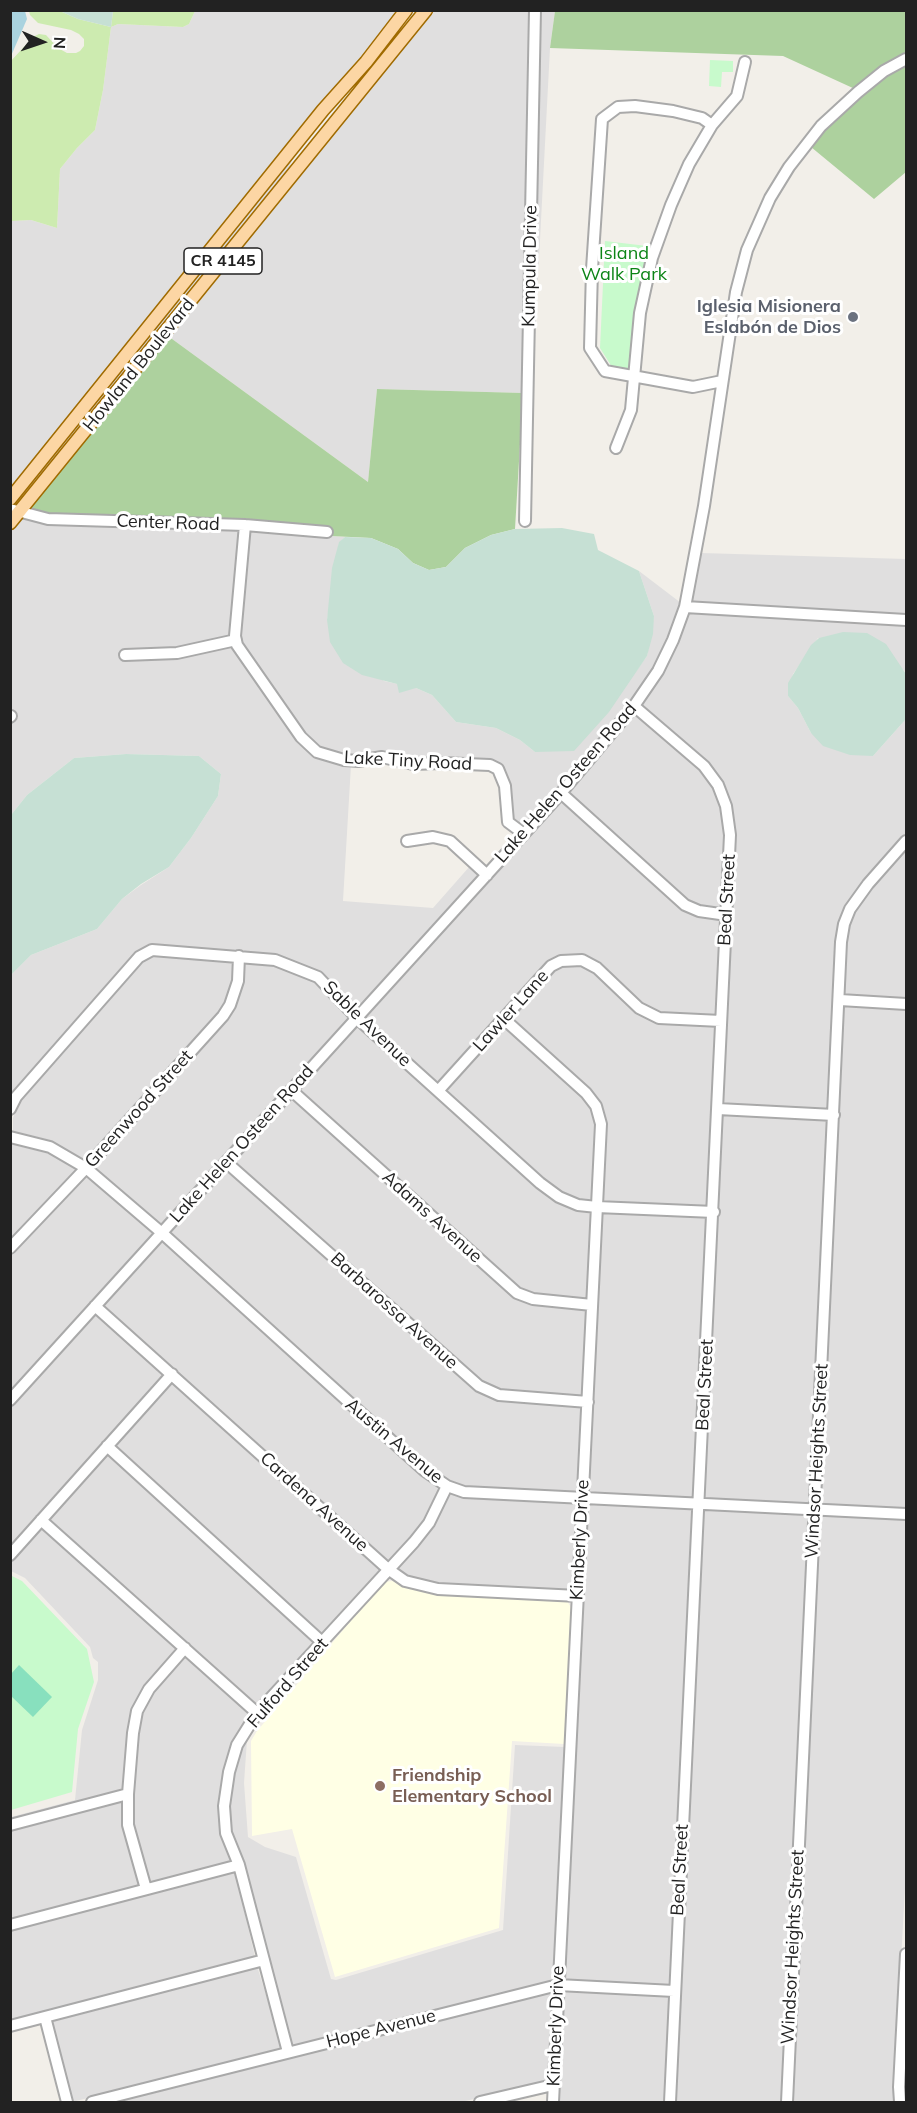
<!DOCTYPE html>
<meta charset="utf-8">
<style>
body{margin:0}
#map{position:relative;width:917px;height:2113px;overflow:hidden;background:#f2efe9;font-family:Mulish,sans-serif}
canvas{display:block}
.frame{position:absolute;inset:0;border:12px solid #222;pointer-events:none}
.north{position:absolute;left:12px;top:12px;width:60px;height:60px;-webkit-text-stroke:4px #fff;paint-order:stroke;rotate:93deg;font-size:16px;font-weight:700;line-height:24px;text-align:center;color:#222}
.north::after{content:'';display:block;margin:auto;width:21px;height:27px;background:#222;clip-path:polygon(50% 0,100% 100%,50% 72%,0 100%)}
</style>
<div id="map">
<canvas width="917" height="2113"></canvas>
<div class="frame"></div>
<div class="north">N</div>
</div>
<script>
const context = document.querySelector('canvas').getContext('2d');
context.lineJoin = 'round';
function fill(path, color) { context.fillStyle = color; context.fill(path, 'evenodd'); }
const poly = rows => new Path2D(rows.map(r => 'M' + r).join(''));
function strokePath(path, color, width, dash) { context.strokeStyle = color; context.lineWidth = width; context.lineCap = dash ? 'butt' : 'round'; context.setLineDash(dash || []); context.stroke(path); }
function drawText(font, color, halo, rows, align = 'center') {
  context.font = font + ' Mulish,sans-serif'; context.lineWidth = 6; context.setLineDash([]); context.textBaseline = 'middle'; context.strokeStyle = halo; context.fillStyle = color; for (const [text, x, y, turn = 0] of rows) {
    context.save(); context.translate(x, y); context.rotate((+turn || 0) * Math.PI / 180); context.textAlign = isNaN(turn) ? turn : align; if (halo) context.strokeText(text, 0, 0); context.fillText(text, 0, 0); context.restore();
  }
}
fill(poly([
 [195,11,400,11,375,43,321,106,318,106,318,108,11,492,11,221,31,220,57,228,60,169,77,148,95,130,103,90,111,27,118,24,183,27,189,24],
 [432,11,531,11,523,393,377,389,368,482,168,336],
 [540,11,555,11,550,48,532,393],
 [294,155,286,176,18,507,12,505],
 [22,517,240,529,231,637,177,649,120,651,121,659,178,658,232,646,274,708,298,739,351,765,343,901,433,908,470,866,480,875,357,1012,322,974,277,956,153,946,11,1098,11,975,31,955,97,929,122,899,141,885,169,867,191,838,218,796,221,774,199,756,126,754,74,758,27,795,11,815,11,722,18,718,13,711,10,712,11,531],
 [249,530,345,537,339,543,327,620,384,681,416,688,432,695,456,722,496,728,520,740,535,752,636,671,647,656,654,616,639,571,681,603,669,638,653,669,630,703,600,741,523,828,513,820,502,768,345,756,320,748,305,734,242,643,240,636],
 [701,553,906,559,906,615,691,603],
 [689,611,906,624,906,674,904,670,818,638,793,674,788,696,798,708,811,733,873,756,906,719,906,835,864,882,846,907,830,1110,723,1105,735,835,723,784,640,705],
 [635,712,700,768,714,787,721,807,726,835,722,910,701,907,688,902,567,793],
 [561,799,682,908,722,919,717,1016,660,1013,642,1005,599,965,561,957,438,1085,363,1018],
 [906,848,906,1000,845,996,846,942,849,925,855,911,871,887],
 [153,955,234,960,233,981,226,1003,219,1014,85,1163,52,1144,13,1133,13,1118,20,1099,142,960],
 [244,961,274,964,315,980,351,1018,161,1227,92,1168,227,1018],
 [563,965,581,965,594,972,635,1011,716,1025,709,1208,602,1203,601,1105,510,1018,554,969],
 [844,1005,906,1008,906,1510,819,1506],
 [357,1025,537,1186,592,1211,587,1300,534,1295,520,1290,297,1089],
 [504,1025,582,1095,592,1108,596,1125,592,1202,579,1201,562,1193,543,1180,444,1091],
 [291,1096,513,1296,587,1308,584,1398,500,1391,481,1382,232,1162],
 [723,1113,830,1119,810,1506,704,1499],
 [11,1141,48,1151,79,1169,11,1242],
 [226,1168,475,1389,583,1406,578,1493,465,1488,450,1482,428,1468,168,1233],
 [86,1174,156,1234,11,1394,11,1255],
 [601,1212,709,1216,695,1498,587,1494],
 [162,1240,441,1487,425,1521,388,1563,102,1306],
 [96,1312,166,1375,100,1445,11,1548,11,1407],
 [172,1381,382,1569,322,1636,113,1445],
 [107,1452,316,1643,257,1706,47,1520],
 [450,1491,577,1502,573,1591,439,1585,407,1577,395,1568,433,1526],
 [587,1502,694,1507,670,1987,562,1981],
 [704,1507,809,1514,783,2102,675,2102],
 [819,1515,906,1519,906,1870,894,2087,895,2102,792,2102],
 [41,1526,178,1648,145,1686,124,1791,11,1821,11,1817,75,1800,82,1730,98,1680,98,1662,93,1658,90,1647,25,1578,11,1571,11,1562],
 [185,1654,252,1713,224,1771,233,1863,149,1884,133,1824,133,1794,137,1734,141,1712,153,1691],
 [308,1665,254,1729,247,1740,244,1783,248,1837,265,1847,296,1857,331,1979,336,1980,503,1930,515,1745,565,1747,553,1982,292,2047,231,1832,229,1806,233,1773,242,1747,261,1715],
 [123,1800,123,1825,140,1886,11,1921,11,1829],
 [235,1871,255,1957,11,2021,11,1930],
 [257,1966,283,2049,72,2102,50,2019],
 [562,1990,669,1995,665,2102,558,2102],
 [552,1991,549,2082,461,2102,109,2102]
]), '#e0dfdf');
fill(poly([
 [392,1581,412,1589,567,1601,572,1609,572,1625,564,1744,512,1741,499,1928,335,1977,292,1829,252,1836,251,1741,257,1731,384,1582]
]), '#ffffe5');
fill(poly([
 [29,11,60,11,78,19,111,27,113,11,195,11,189,24,183,27,118,24,111,27,103,90,95,130,77,148,60,169,57,228,31,220,11,221,10,62,33,37,39,34,46,35,58,48,67,53,76,53,80,51,84,46,84,39,79,34,71,30,38,23,30,15]
]), '#cdebb0');
fill(poly([
 [555,11,906,11,906,54,855,89,783,56,550,48],
 [906,64,906,172,874,199,811,147,825,129,861,95,887,75],
 [168,336,368,482,377,389,523,393,515,529,491,535,465,548,446,567,429,570,413,563,398,549,371,538,331,536,332,528,240,521,49,514,28,509]
]), '#add19e');
fill(poly([
 [60,11,113,11,111,27,78,19],
 [562,528,594,534,598,550,639,571,654,616,653,634,647,656,609,712,574,751,535,752,520,740,496,728,456,722,432,695,416,688,399,693,397,684,362,675,343,663,330,642,327,620,332,568,339,542,345,537,371,538,398,549,413,563,429,570,446,567,465,548,491,535,515,529],
 [843,632,867,633,886,644,906,674,906,719,873,756,850,755,823,746,811,733,798,708,788,696,788,683,811,645,819,638],
 [126,754,199,756,221,774,218,796,191,838,169,867,141,884,122,899,97,929,31,955,11,975,11,815,27,795,74,758]
]), '#c6e0d4');
fill(poly([
 [710,60,733,61,733,72,722,72,721,87,709,86],
 [605,241,647,246,633,329,637,335,633,365,627,369,612,367,600,348],
 [10,1575,22,1581,87,1649,94,1682,78,1729,72,1792,11,1810]
]), '#c8facc');
fill(poly([
 [19,1665,52,1697,33,1717,11,1696,11,1674]
]), '#88e0be');
fill(poly([
 [11,10,25,11,27,19,11,56]
]), '#aad3df');
const minor = poly([
 [712,125,702,118,673,111,635,106,618,107,602,119,592,269,590,348,605,371,693,387,722,381],
 [616,448,631,410,640,313,652,258,671,205,689,164,712,125,737,96,745,62],
 [10,509,48,519,245,525,327,532],
 [525,521,535,10],
 [245,525,235,636,237,645,301,737,317,752,344,760,358,761,382,757,413,764,441,763,490,765,498,769,505,786,508,822,524,834],
 [685,607,906,620],
 [125,655,177,653,236,640],
 [634,706,704,766,718,785,726,806,730,835,670,2102],
 [10,717,11,716],
 [561,793,685,905,699,911,727,915],
 [407,841,433,837,450,841,487,875],
 [840,1000,906,1004],
 [504,1019,586,1093,596,1106,601,1124,553,2102],
 [291,1090,517,1293,533,1299,592,1305],
 [438,1091,551,966,561,961,582,960,597,968,639,1008,659,1018,721,1021],
 [10,1109,16,1097,139,957,152,950,275,960,318,977,357,1018,540,1183,559,1197,578,1205,597,1207,714,1212],
 [718,1109,834,1115],
 [10,1137,50,1147,86,1168,162,1233,425,1471,447,1486,464,1492,906,1514],
 [226,1162,479,1386,499,1395,588,1402],
 [10,1248,86,1168,223,1016,230,1005,238,981,239,956],
 [95,1306,388,1569,405,1581,438,1589,578,1596],
 [10,1400,561,793,634,706,658,671,673,640,685,607,704,506,736,292,747,250,770,198,789,167,821,126,858,92,884,71,906,59],
 [107,1446,323,1643],
 [41,1520,257,1713],
 [10,1555,172,1374],
 [10,1825,128,1794],
 [146,1889,128,1825,128,1794,133,1733,137,1711,149,1689,185,1648],
 [10,1925,239,1865],
 [45,2017,67,2102],
 [10,2026,264,1960],
 [288,2052,239,1865,226,1833,224,1806,229,1772,237,1745,257,1713,414,1542,429,1523,447,1486],
 [92,2102,558,1985,674,1991],
 [480,2102,553,2085],
 [787,2102,841,942,844,924,850,909,868,884,906,841],
 [900,2102,899,2087,906,1954]
]);
const major = poly([
 [10,499,323,110,366,62,406,10],
 [10,523,426,10]
]);
strokePath(minor, '#a9a9a9', 14);
strokePath(major, '#a06b00', 15);
strokePath(minor, '#fff', 10);
strokePath(major, '#fcd6a4', 12);
for (const [x, y, r, color] of [
 [853,317,6,"#6b7280"],
 [380,1786,6,"#8d6e63"]
]) { const dot = new Path2D(); dot.arc(x, y, r, 0, 2 * Math.PI); context.fillStyle = color; context.fill(dot); strokePath(dot, '#fff', 2); }
for (const [x, y, w] of [
 [223,261,78]
]) { const box = new Path2D(); box.roundRect(x - w / 2, y - 13, w, 26, 4.5); context.fillStyle = '#fff'; context.fill(box); strokePath(box, '#222', 1.5); }
drawText('bold 16px', '#222', null, [
 ["CR 4145",223,261]
]);
drawText('18px', '#0c8416', '#fff', [
 ["Island",624,254],
 ["Walk Park",624,275]
]);
drawText('18px', '#222', '#fff', [
 ["Kumpula Drive",530,266,-89],
 ["Howland Boulevard",139,365,-51],
 ["Center Road",168,523,2],
 ["Lake Tiny Road",408,761,3],
 ["Lake Helen Osteen Road",566,783,-49],
 ["Beal Street",727,900,-87],
 ["Lawler Lane",511,1011,-48],
 ["Sable Avenue",367,1024,44],
 ["Greenwood Street",139,1109,-48],
 ["Lake Helen Osteen Road",242,1144,-48],
 ["Adams Avenue",432,1217,42],
 ["Barbarossa Avenue",394,1311,42],
 ["Beal Street",705,1385,-87],
 ["Austin Avenue",394,1441,40],
 ["Windsor Heights Street",817,1461,-87],
 ["Cardena Avenue",314,1502,42],
 ["Kimberly Drive",580,1540,-87],
 ["Fulford Street",288,1683,-49],
 ["Beal Street",680,1870,-87],
 ["Windsor Heights Street",793,1947,-87],
 ["Kimberly Drive",556,2026,-88],
 ["Hope Avenue",381,2029,-14]
]);
drawText('bold 18px', '#5b616d', '#fff', [
 ["Iglesia Misionera",841,307],
 ["Eslabón de Dios",841,328]
], 'right');
drawText('bold 18px', '#785e54', '#fff', [
 ["Friendship",392,1776],
 ["Elementary School",392,1797]
], 'left');
</script>
